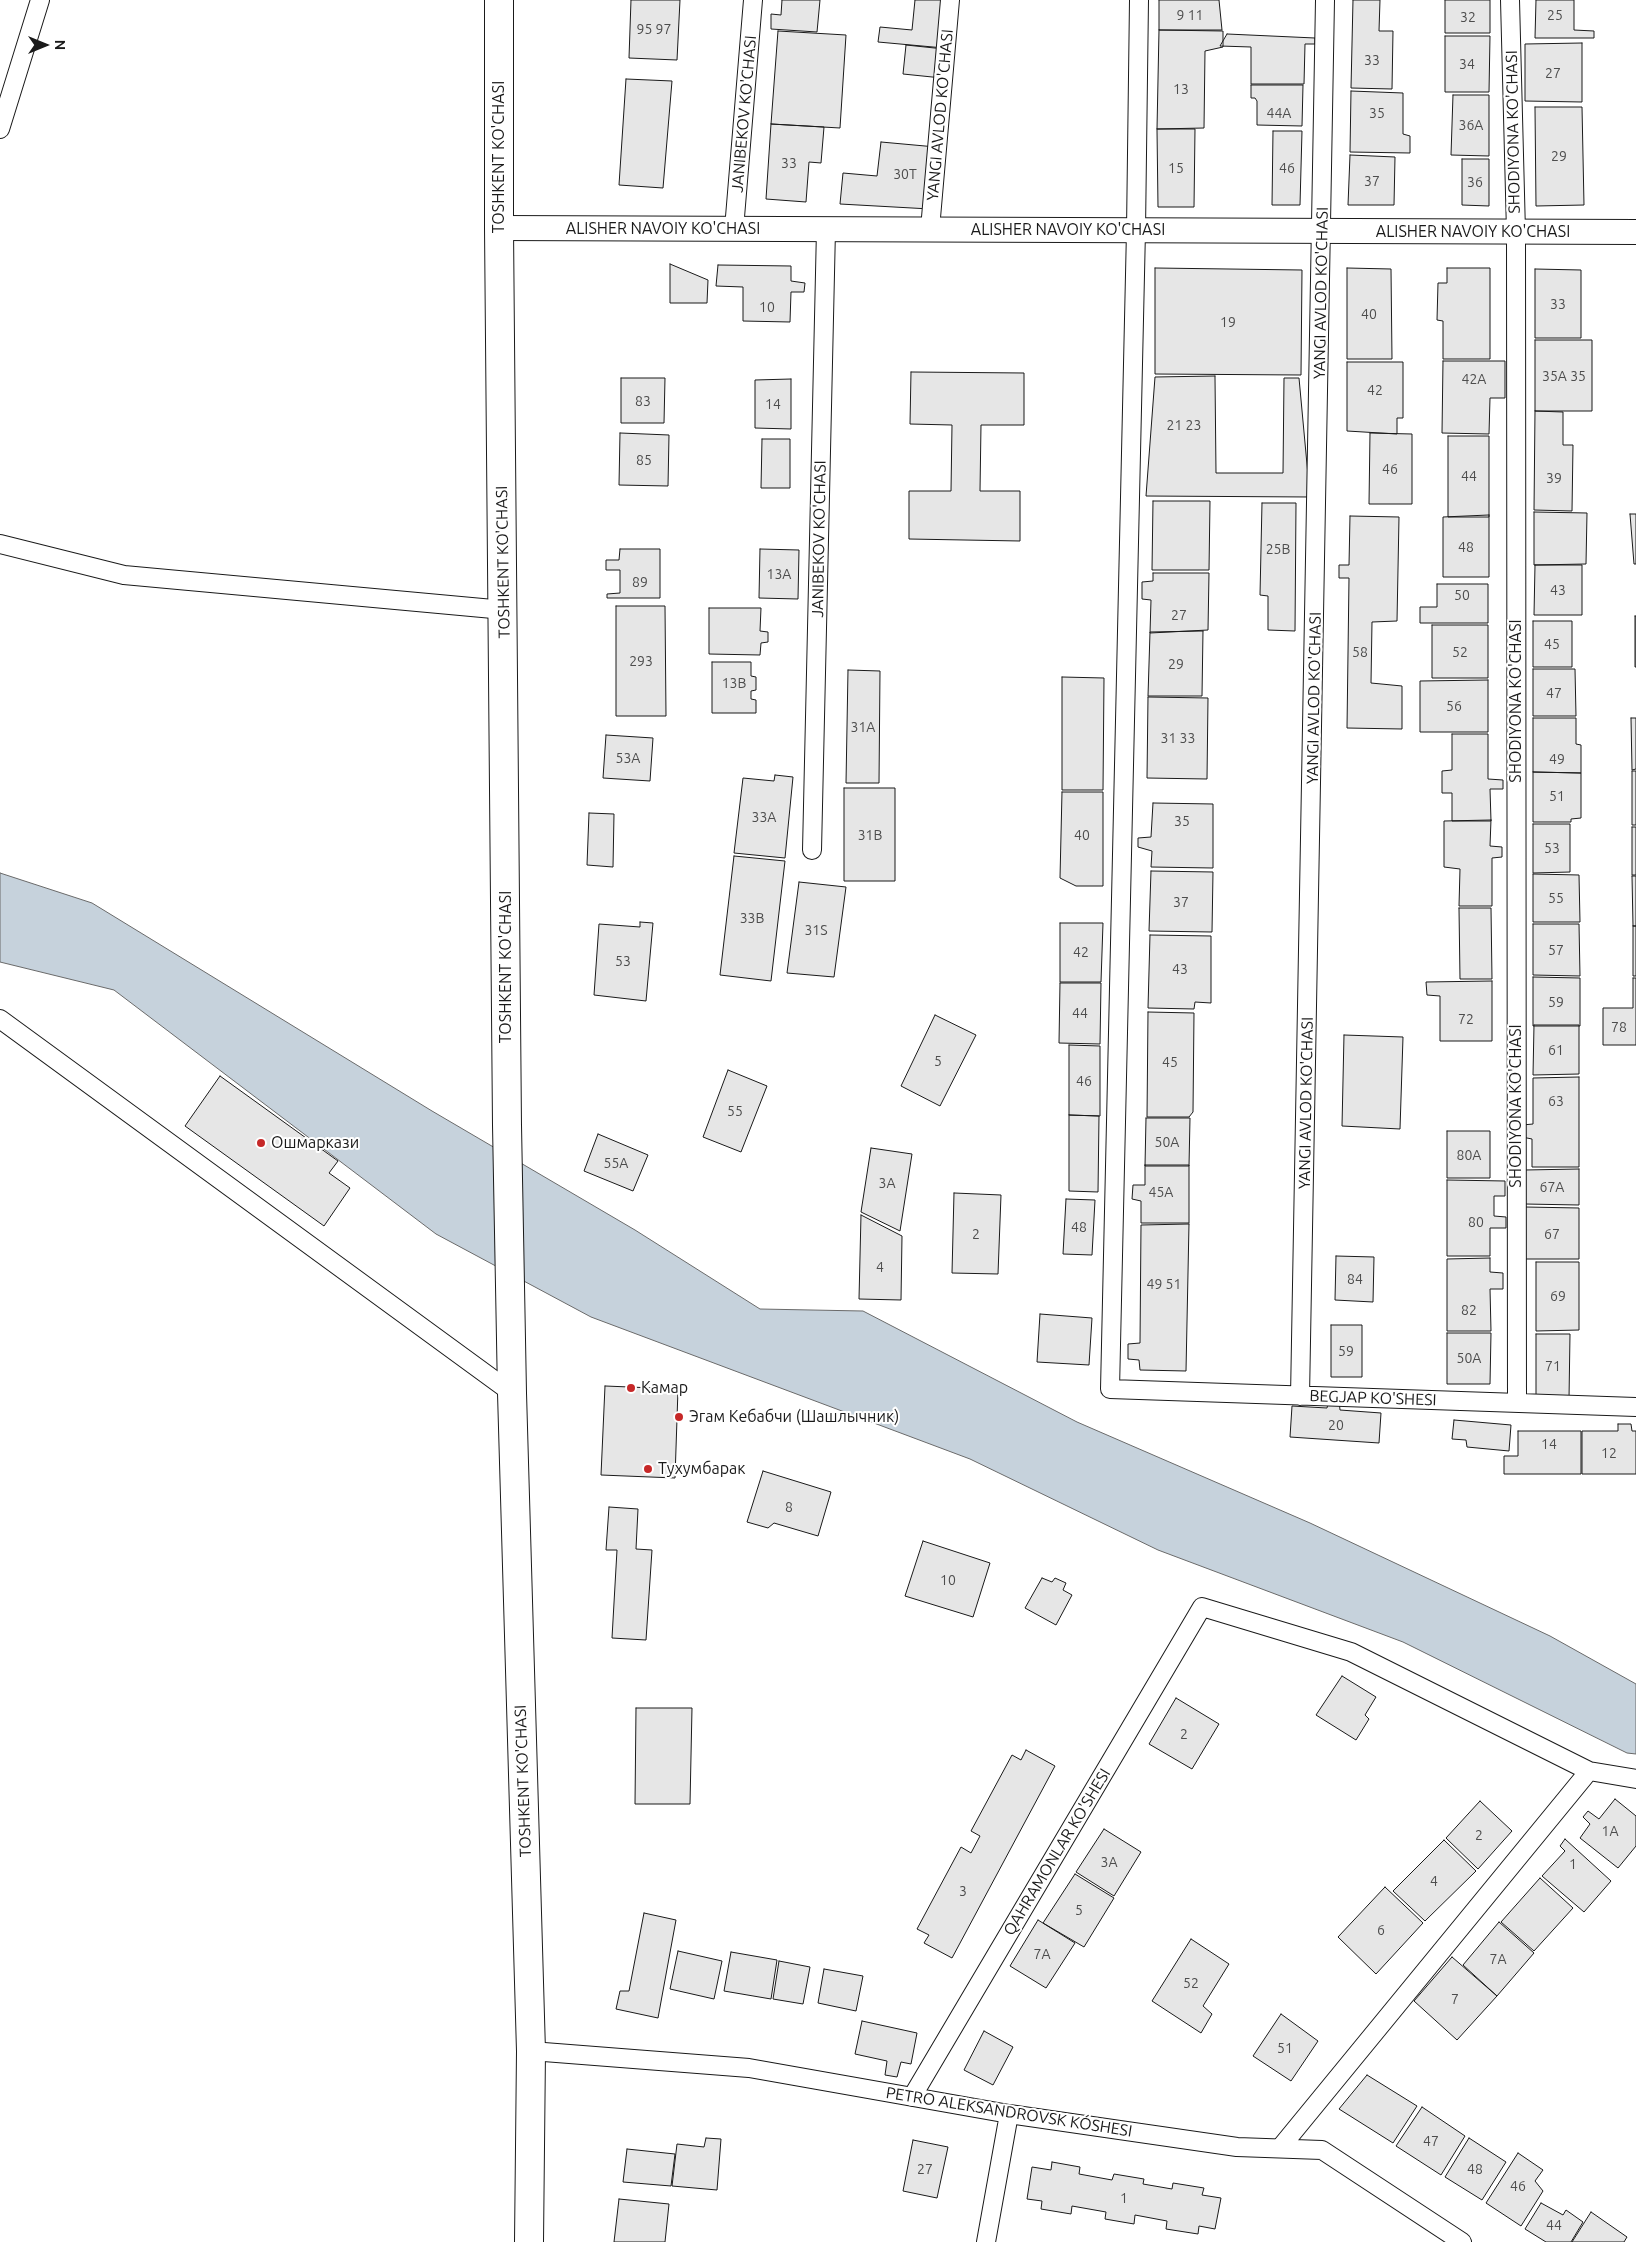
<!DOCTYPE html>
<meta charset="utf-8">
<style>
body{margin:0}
#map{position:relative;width:1636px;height:2242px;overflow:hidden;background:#fff;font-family:Ubuntu,sans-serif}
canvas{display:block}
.north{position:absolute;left:20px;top:20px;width:50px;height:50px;-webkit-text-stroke:4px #fff;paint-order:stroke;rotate:90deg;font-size:14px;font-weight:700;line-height:20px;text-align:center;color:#1a1a1a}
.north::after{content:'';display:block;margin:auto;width:18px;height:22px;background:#1a1a1a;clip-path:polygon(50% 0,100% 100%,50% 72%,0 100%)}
</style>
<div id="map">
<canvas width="1636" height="2242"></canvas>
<div class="north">N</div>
</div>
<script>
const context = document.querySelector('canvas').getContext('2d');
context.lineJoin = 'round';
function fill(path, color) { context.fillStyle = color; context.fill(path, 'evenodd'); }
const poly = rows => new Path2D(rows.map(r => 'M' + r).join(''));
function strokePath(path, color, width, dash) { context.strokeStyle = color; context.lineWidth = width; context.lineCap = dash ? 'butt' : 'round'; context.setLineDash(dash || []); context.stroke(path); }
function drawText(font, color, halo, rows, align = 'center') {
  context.font = font + ' Ubuntu,sans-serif'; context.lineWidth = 4; context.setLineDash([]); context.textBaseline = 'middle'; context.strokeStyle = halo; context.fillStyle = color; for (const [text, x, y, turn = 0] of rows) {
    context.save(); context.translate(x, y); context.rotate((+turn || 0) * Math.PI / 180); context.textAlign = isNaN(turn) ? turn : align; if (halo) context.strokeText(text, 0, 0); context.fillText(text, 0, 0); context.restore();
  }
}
const water = poly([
 [0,873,92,903,432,1111,635,1230,760,1309,863,1311,1077,1422,1310,1523,1550,1636,1636,1684,1636,1754,1627,1753,1403,1642,1158,1550,970,1459,591,1317,436,1234,114,990,0,962,0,873]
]);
fill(water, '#c6d2dc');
strokePath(water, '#6a6a6a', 1);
const building = poly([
 [631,0,680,0,677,60,629,58,631,0],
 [782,0,820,0,817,32,771,29,771,14,781,15,782,0],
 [915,0,949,0,944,48,878,42,880,27,912,30,915,0],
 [1159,0,1219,0,1222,30,1159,30,1159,0],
 [1353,0,1380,0,1379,31,1393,31,1392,89,1351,88,1353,0],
 [1445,0,1490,0,1490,33,1445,33,1445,0],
 [1536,0,1574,0,1574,30,1594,31,1594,38,1535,38,1536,0],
 [1159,30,1223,31,1223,47,1205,51,1204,128,1157,129,1159,30],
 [778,31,846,35,840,128,771,124,778,31],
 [1227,34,1315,38,1315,44,1305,44,1304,84,1251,84,1251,47,1220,46,1227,34],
 [1445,36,1490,36,1489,92,1445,92,1445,36],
 [1582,43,1582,102,1525,101,1525,44,1582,43],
 [906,45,944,49,942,78,903,74,906,45],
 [626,79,672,81,663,188,619,185,626,79],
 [1251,85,1303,85,1302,126,1257,125,1257,101,1255,98,1251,98,1251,85],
 [1351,91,1403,93,1403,134,1410,136,1410,153,1350,152,1351,91],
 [1453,95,1489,95,1489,156,1451,155,1453,95],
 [1535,107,1582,107,1584,205,1536,206,1535,107],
 [771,124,824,127,821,163,809,162,806,202,766,199,771,124],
 [1157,129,1195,129,1194,207,1158,207,1157,129],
 [1273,131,1302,131,1300,205,1272,205,1273,131],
 [881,142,936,147,930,209,840,204,843,173,877,176,881,142],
 [1350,155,1395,157,1394,205,1348,205,1350,155],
 [1462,159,1489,159,1489,206,1462,205,1462,159],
 [670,264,708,280,707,303,670,303,670,264],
 [718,265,791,266,791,281,805,283,804,292,791,292,790,322,743,321,743,287,716,286,718,265],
 [1155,268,1302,270,1301,375,1155,374,1155,268],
 [1347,268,1391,269,1392,359,1347,359,1347,268],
 [1447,268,1490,268,1490,359,1443,359,1443,321,1437,320,1438,283,1447,283,1447,268],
 [1535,269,1581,270,1581,338,1535,338,1535,269],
 [1535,340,1592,340,1592,411,1535,411,1535,340],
 [1443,361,1505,361,1505,398,1490,398,1489,434,1442,433,1443,361],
 [1347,362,1403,362,1403,418,1397,418,1397,434,1347,431,1347,362],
 [911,372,1024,373,1024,425,981,425,980,491,1020,491,1020,541,909,539,909,491,951,491,952,425,910,424,911,372],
 [1215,376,1216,473,1283,473,1284,378,1299,378,1310,497,1146,496,1155,377,1215,376],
 [621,378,665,378,664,423,621,423,621,378],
 [791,379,791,429,755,428,755,380,791,379],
 [1535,411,1563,412,1563,445,1573,445,1572,511,1534,510,1535,411],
 [620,433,669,435,668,486,619,485,620,433],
 [1370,433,1412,434,1412,504,1369,504,1370,433],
 [1448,436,1489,436,1489,517,1448,517,1448,436],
 [762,439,790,439,790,488,761,488,762,439],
 [1153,501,1210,501,1209,570,1152,570,1153,501],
 [1262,503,1296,503,1295,631,1268,630,1268,596,1260,595,1262,503],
 [1534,512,1587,513,1586,564,1534,565,1534,512],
 [1630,514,1636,514,1636,564,1634,564,1630,514],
 [1489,515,1489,577,1443,577,1443,517,1489,515],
 [1350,516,1399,517,1397,621,1372,622,1371,683,1402,686,1402,729,1347,728,1349,578,1339,578,1339,565,1349,565,1350,516],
 [620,549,660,549,660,598,607,598,607,594,620,593,620,570,606,570,606,560,619,560,620,549],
 [760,549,799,550,798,599,759,598,760,549],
 [1535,565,1582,565,1582,615,1534,615,1535,565],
 [1153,573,1209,573,1208,630,1150,633,1151,600,1142,599,1142,582,1153,581,1153,573],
 [1437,584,1488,584,1488,623,1420,623,1420,607,1437,607,1437,584],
 [616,606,665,606,666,716,616,716,616,606],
 [709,608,761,608,760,631,768,632,768,642,761,643,760,655,709,654,709,608],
 [1635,616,1636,616,1636,667,1635,667,1635,616],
 [1533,621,1572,621,1572,667,1533,667,1533,621],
 [1432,625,1488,625,1488,678,1432,678,1432,625],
 [1203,631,1202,696,1148,696,1150,632,1203,631],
 [712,662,751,662,751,676,756,677,756,690,751,691,751,699,756,700,756,713,712,713,712,662],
 [1533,669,1575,669,1576,716,1533,716,1533,669],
 [848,670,880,671,879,783,846,783,848,670],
 [1062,677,1104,678,1103,790,1062,790,1062,677],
 [1488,680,1488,732,1420,732,1420,681,1488,680],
 [1148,697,1208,698,1207,779,1147,778,1148,697],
 [1533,718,1576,718,1576,744,1581,745,1581,773,1533,772,1533,718],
 [1631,718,1636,718,1636,769,1632,770,1631,718],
 [1452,734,1488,734,1488,779,1503,780,1503,789,1490,789,1491,821,1452,821,1452,793,1442,793,1442,771,1452,770,1452,734],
 [606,735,653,738,650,781,603,778,606,735],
 [1632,771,1636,771,1636,825,1632,825,1632,771],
 [1533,772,1581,773,1581,818,1571,819,1571,822,1533,822,1533,772],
 [775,775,793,777,785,858,734,853,743,778,774,781,775,775],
 [844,788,895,788,895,881,844,881,844,788],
 [1062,792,1103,792,1103,886,1076,886,1060,878,1062,792],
 [1153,803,1213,804,1213,868,1151,867,1152,851,1138,847,1138,838,1151,837,1153,803],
 [589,813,614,814,613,867,587,865,589,813],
 [1491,820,1490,846,1502,847,1502,857,1492,858,1492,906,1459,906,1460,869,1444,867,1444,821,1491,820],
 [1533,824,1570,824,1570,872,1533,873,1533,824],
 [1632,827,1636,827,1636,875,1632,875,1632,827],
 [734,856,785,861,771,981,720,975,734,856],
 [1151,871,1213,872,1212,932,1149,931,1151,871],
 [1533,874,1579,875,1580,922,1533,922,1533,874],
 [1632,876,1636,876,1636,926,1633,926,1632,876],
 [799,882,846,887,834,977,787,973,799,882],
 [1459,908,1491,908,1492,979,1460,979,1459,908],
 [640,922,653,923,646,1001,594,995,599,924,640,927,640,922],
 [1060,923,1103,923,1101,982,1060,982,1060,923],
 [1533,924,1579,924,1580,976,1533,975,1533,924],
 [1633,926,1636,926,1636,976,1633,976,1633,926],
 [1150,935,1211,936,1211,1003,1195,1002,1194,1009,1148,1008,1150,935],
 [1533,977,1580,978,1580,1026,1533,1026,1533,977],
 [1633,978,1636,978,1636,1045,1603,1045,1603,1008,1633,1008,1633,978],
 [1492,981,1492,1041,1440,1041,1440,996,1427,995,1426,982,1492,981],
 [1060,983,1101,983,1100,1044,1059,1043,1060,983],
 [1148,1012,1194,1013,1193,1112,1189,1117,1147,1117,1148,1012],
 [935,1015,976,1035,940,1106,901,1086,935,1015],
 [1534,1025,1579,1025,1579,1074,1533,1075,1534,1025],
 [1344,1035,1403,1037,1400,1129,1342,1126,1344,1035],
 [1069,1045,1100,1046,1100,1116,1069,1115,1069,1045],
 [728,1070,767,1086,741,1152,703,1137,728,1070],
 [220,1076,338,1161,329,1173,350,1188,324,1226,185,1126,220,1076],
 [1579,1077,1579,1167,1532,1167,1532,1139,1522,1137,1522,1125,1533,1124,1533,1078,1579,1077],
 [1069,1115,1099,1116,1098,1192,1069,1191,1069,1115],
 [1146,1118,1190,1118,1189,1166,1145,1166,1146,1118],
 [1447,1131,1490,1131,1490,1178,1447,1178,1447,1131],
 [598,1134,648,1155,633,1191,584,1171,598,1134],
 [871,1148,912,1154,900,1231,861,1212,871,1148],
 [1145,1165,1189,1165,1189,1223,1141,1223,1141,1201,1132,1199,1133,1185,1145,1185,1145,1165],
 [1579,1169,1579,1205,1525,1204,1525,1170,1579,1169],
 [1447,1180,1505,1181,1505,1196,1494,1196,1494,1216,1506,1217,1506,1228,1490,1228,1490,1256,1447,1256,1447,1180],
 [954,1193,1001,1195,998,1274,952,1273,954,1193],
 [1066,1199,1095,1200,1092,1255,1063,1254,1066,1199],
 [1525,1207,1579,1208,1579,1259,1524,1259,1525,1207],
 [861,1215,902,1236,901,1300,859,1299,861,1215],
 [1189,1224,1186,1371,1140,1370,1139,1360,1128,1359,1128,1344,1140,1343,1141,1225,1189,1224],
 [1336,1256,1374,1257,1373,1302,1335,1300,1336,1256],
 [1490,1258,1490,1272,1503,1273,1503,1289,1490,1289,1491,1331,1447,1331,1447,1259,1490,1258],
 [1536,1262,1579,1262,1579,1330,1536,1331,1536,1262],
 [1040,1314,1092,1318,1089,1365,1037,1362,1040,1314],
 [1331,1325,1362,1325,1362,1377,1331,1377,1331,1325],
 [1447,1333,1491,1333,1490,1384,1447,1384,1447,1333],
 [1536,1334,1570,1334,1569,1399,1536,1399,1536,1334],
 [605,1386,678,1389,675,1478,601,1475,605,1386],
 [1329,1399,1339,1400,1340,1410,1381,1413,1379,1443,1290,1437,1292,1406,1327,1408,1329,1399],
 [1454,1420,1511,1425,1509,1451,1467,1447,1466,1440,1452,1439,1454,1420],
 [1618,1424,1631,1424,1632,1431,1636,1431,1636,1474,1582,1474,1582,1431,1618,1431,1618,1424],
 [1518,1431,1581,1431,1581,1474,1504,1474,1504,1456,1518,1456,1518,1431],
 [763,1471,831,1492,818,1536,774,1523,768,1528,747,1522,763,1471],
 [609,1507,638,1509,636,1549,652,1550,646,1640,612,1638,617,1550,606,1550,609,1507],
 [923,1541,990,1563,973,1617,905,1596,923,1541],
 [1042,1578,1052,1582,1055,1578,1066,1583,1063,1590,1072,1595,1056,1625,1025,1608,1042,1578],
 [1342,1676,1376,1697,1365,1715,1369,1719,1356,1740,1316,1715,1342,1676],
 [1176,1698,1219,1724,1192,1769,1149,1744,1176,1698],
 [636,1708,692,1708,690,1804,635,1804,636,1708],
 [1026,1750,1055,1766,952,1958,924,1943,929,1935,917,1929,961,1847,971,1853,980,1836,971,1831,1012,1755,1021,1760,1026,1750],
 [1615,1799,1636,1816,1636,1846,1618,1868,1580,1838,1590,1824,1583,1817,1588,1811,1599,1819,1615,1799],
 [1480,1801,1512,1831,1478,1869,1446,1838,1480,1801],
 [1104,1829,1141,1852,1114,1896,1076,1872,1104,1829],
 [1565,1839,1611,1881,1584,1912,1542,1876,1565,1851,1560,1846,1565,1839],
 [1444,1840,1476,1871,1425,1921,1393,1891,1444,1840],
 [1075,1874,1114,1898,1084,1947,1043,1923,1075,1874],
 [1540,1878,1573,1908,1534,1951,1501,1922,1540,1878],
 [1385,1887,1423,1923,1376,1974,1338,1937,1385,1887],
 [644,1913,676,1920,658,2018,616,2009,620,1991,629,1991,644,1913],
 [1038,1920,1075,1943,1046,1988,1010,1966,1038,1920],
 [1499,1922,1534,1953,1497,1996,1463,1965,1499,1922],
 [1191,1939,1229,1964,1203,2006,1212,2014,1201,2033,1152,2001,1191,1939],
 [678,1951,722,1961,714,1999,670,1989,678,1951],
 [731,1952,777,1960,771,1999,724,1991,731,1952],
 [1452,1957,1497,1996,1457,2040,1414,2001,1452,1957],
 [779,1961,810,1967,803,2004,773,1999,779,1961],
 [824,1969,863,1976,856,2011,818,2003,824,1969],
 [1281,2014,1318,2041,1291,2081,1253,2056,1281,2014],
 [862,2021,917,2033,911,2064,901,2062,897,2077,885,2075,887,2061,855,2054,862,2021],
 [984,2031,1013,2047,993,2085,964,2070,984,2031],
 [1367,2075,1417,2106,1393,2143,1339,2109,1367,2075],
 [1422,2107,1465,2136,1441,2175,1396,2146,1422,2107],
 [706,2138,721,2139,717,2190,672,2186,677,2144,704,2147,706,2138],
 [1469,2138,1506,2162,1482,2200,1445,2177,1469,2138],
 [913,2140,948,2147,937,2198,903,2191,913,2140],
 [627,2149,675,2154,671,2186,623,2182,627,2149],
 [1518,2153,1543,2170,1535,2181,1543,2191,1521,2226,1486,2203,1518,2153],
 [1052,2162,1080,2167,1079,2174,1112,2180,1114,2174,1144,2179,1143,2184,1172,2189,1173,2183,1204,2188,1202,2195,1221,2198,1215,2229,1199,2226,1198,2234,1166,2229,1167,2221,1135,2215,1134,2224,1105,2219,1106,2212,1072,2206,1071,2214,1041,2209,1042,2201,1027,2199,1032,2167,1051,2170,1052,2162],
 [619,2199,669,2204,665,2242,614,2242,619,2199],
 [1541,2203,1563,2215,1566,2210,1583,2222,1571,2242,1546,2242,1525,2229,1541,2203],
 [1591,2212,1627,2237,1624,2242,1572,2242,1591,2212]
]);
fill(building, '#e6e6e6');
strokePath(building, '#1a1a1a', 1);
const street = poly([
 [1139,0,1136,230,1110,1389,1636,1407],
 [1510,0,1516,232,1517,1403],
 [0,129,40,0],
 [734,229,753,0],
 [930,229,950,0],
 [0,544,124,575,504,610],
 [812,850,826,229],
 [0,1019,512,1393],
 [1300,1396,1325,0],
 [531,2051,749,2068,1009,2114,1237,2147,1322,2150,1462,2242],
 [912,2097,1202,1607,1351,1652,1589,1771,1636,1779],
 [1280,2148,1589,1771],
 [986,2242,1009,2114]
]);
const secondary = poly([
 [499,228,1636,232]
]);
const highway = poly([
 [499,0,499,228,507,1125,512,1393,531,2051,529,2242]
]);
strokePath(street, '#1a1a1a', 20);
strokePath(secondary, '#1a1a1a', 26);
strokePath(highway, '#1a1a1a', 30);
strokePath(street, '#fff', 18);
strokePath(secondary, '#fff', 24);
strokePath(highway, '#fff', 28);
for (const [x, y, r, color] of [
 [261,1143,5,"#c62828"],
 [631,1388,5,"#c62828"],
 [679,1417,5,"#c62828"],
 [648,1469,5,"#c62828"]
]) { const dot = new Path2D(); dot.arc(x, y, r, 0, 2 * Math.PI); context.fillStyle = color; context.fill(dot); strokePath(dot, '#fff', 2); }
drawText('14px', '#4d4d4d', null, [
 ["9 11",1190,15],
 ["25",1555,15],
 ["32",1468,17],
 ["95 97",654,29],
 ["33",1372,60],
 ["34",1467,64],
 ["27",1553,73],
 ["13",1181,89],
 ["44A",1279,113],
 ["35",1377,113],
 ["36A",1471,125],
 ["29",1559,156],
 ["33",789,163],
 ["15",1176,168],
 ["46",1287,168],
 ["30T",905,174],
 ["37",1372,181],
 ["36",1475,182],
 ["33",1558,304],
 ["10",767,307],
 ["40",1369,314],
 ["19",1228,322],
 ["35A 35",1564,376],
 ["42A",1474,379],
 ["42",1375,390],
 ["83",643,401],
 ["14",773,404],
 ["21 23",1184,425],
 ["85",644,460],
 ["46",1390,469],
 ["44",1469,476],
 ["39",1554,478],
 ["48",1466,547],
 ["25B",1278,549],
 ["13A",779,574],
 ["89",640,582],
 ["43",1558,590],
 ["50",1462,595],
 ["27",1179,615],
 ["45",1552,644],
 ["58",1360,652],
 ["52",1460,652],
 ["293",641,661],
 ["29",1176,664],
 ["13B",734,683],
 ["47",1554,693],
 ["56",1454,706],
 ["31A",863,727],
 ["31 33",1178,738],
 ["53A",628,758],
 ["49",1557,759],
 ["51",1557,796],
 ["33A",764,817],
 ["35",1182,821],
 ["31B",870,835],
 ["40",1082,835],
 ["53",1552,848],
 ["55",1556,898],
 ["37",1181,902],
 ["33B",752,918],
 ["31S",816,930],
 ["57",1556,950],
 ["42",1081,952],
 ["53",623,961],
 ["43",1180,969],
 ["59",1556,1002],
 ["44",1080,1013],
 ["72",1466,1019],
 ["78",1619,1027],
 ["61",1556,1050],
 ["5",938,1061],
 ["45",1170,1062],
 ["46",1084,1081],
 ["63",1556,1101],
 ["55",735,1111],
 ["50A",1167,1142],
 ["80A",1469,1155],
 ["55A",616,1163],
 ["3A",887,1183],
 ["67A",1552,1187],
 ["45A",1161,1192],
 ["80",1476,1222],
 ["48",1079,1227],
 ["2",976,1234],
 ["67",1552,1234],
 ["4",880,1267],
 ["84",1355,1279],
 ["49 51",1164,1284],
 ["69",1558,1296],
 ["82",1469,1310],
 ["59",1346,1351],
 ["50A",1469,1358],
 ["71",1553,1366],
 ["20",1336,1425],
 ["14",1549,1444],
 ["12",1609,1453],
 ["8",789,1507],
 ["10",948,1580],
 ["2",1184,1734],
 ["1A",1610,1831],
 ["2",1479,1835],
 ["3A",1109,1862],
 ["1",1573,1864],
 ["4",1434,1881],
 ["3",963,1891],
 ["5",1079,1910],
 ["6",1381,1930],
 ["7A",1042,1954],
 ["7A",1498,1959],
 ["52",1191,1983],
 ["7",1455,1999],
 ["51",1285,2048],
 ["47",1431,2141],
 ["27",925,2169],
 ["48",1475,2169],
 ["46",1518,2186],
 ["1",1124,2198],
 ["44",1554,2225]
]);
drawText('16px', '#1a1a1a', '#fff', [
 ["JANIBEKOV KO'CHASI",744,114,-85],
 ["YANGI AVLOD KO'CHASI",940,115,-85],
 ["SHODIYONA KO'CHASI",1513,132,-91],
 ["TOSHKENT KO'CHASI",499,157,-90],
 ["ALISHER NAVOIY KO'CHASI",663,229],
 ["ALISHER NAVOIY KO'CHASI",1068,230],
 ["ALISHER NAVOIY KO'CHASI",1473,232],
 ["YANGI AVLOD KO'CHASI",1321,293,-89],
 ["JANIBEKOV KO'CHASI",819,539,-89],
 ["TOSHKENT KO'CHASI",503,562,-91],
 ["YANGI AVLOD KO'CHASI",1314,698,-89],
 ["SHODIYONA KO'CHASI",1516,701,-90],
 ["TOSHKENT KO'CHASI",506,967,-90],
 ["YANGI AVLOD KO'CHASI",1306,1103,-89],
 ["SHODIYONA KO'CHASI",1516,1106,-90],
 ["BEGJAP KO'SHESI",1373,1398,2],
 ["TOSHKENT KO'CHASI",523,1781,-92],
 ["QAHRAMONLAR KO'SHESI",1057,1852,-59],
 ["PETRO ALEKSANDROVSK KÓSHESI",1009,2112,9]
]);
drawText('16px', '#1a1a1a', '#fff', [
 ["Ошмаркази",271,1143],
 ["Камар",641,1388],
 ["Эгам Кебабчи (Шашлычник)",689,1417],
 ["Тухумбарак",658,1469]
], 'left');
</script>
